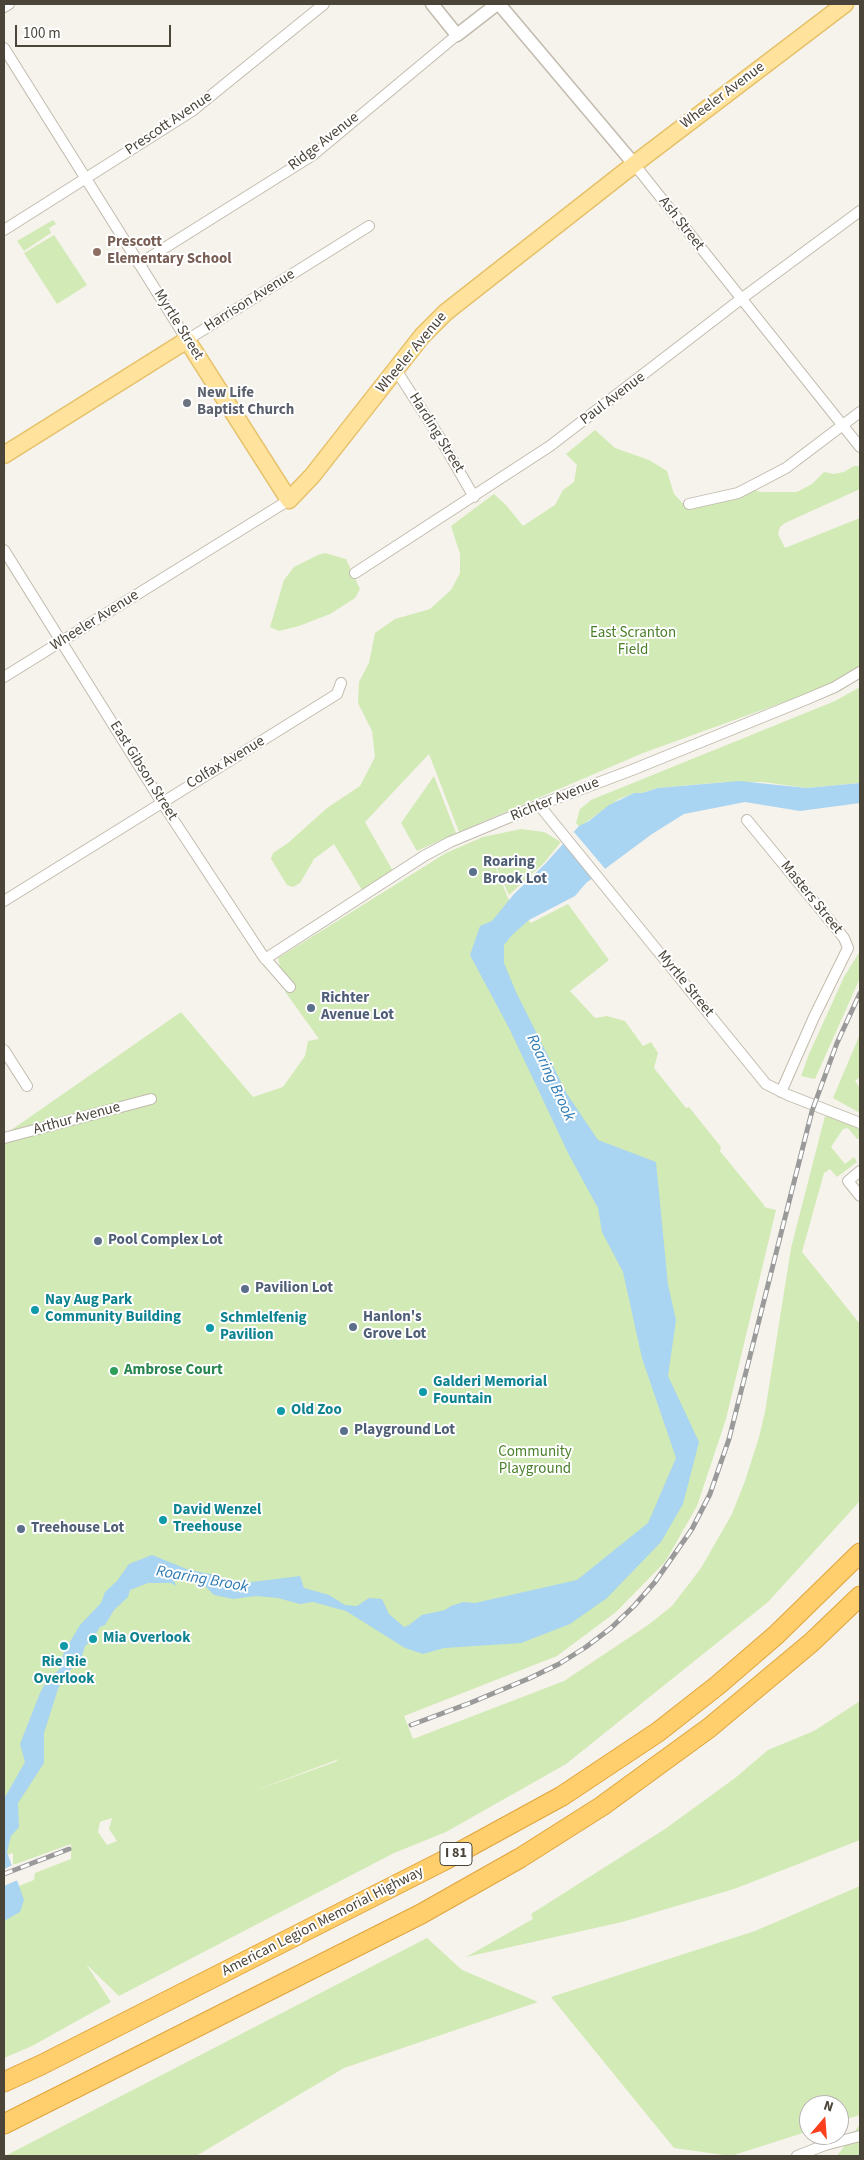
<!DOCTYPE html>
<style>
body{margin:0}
#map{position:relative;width:864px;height:2160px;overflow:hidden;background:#f6f3ec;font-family:"Source Sans 3",sans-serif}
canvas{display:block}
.frame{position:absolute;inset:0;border:5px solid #4b4439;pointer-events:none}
.north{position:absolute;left:799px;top:2095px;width:50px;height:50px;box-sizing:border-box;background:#fff;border:1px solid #b7b4b0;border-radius:50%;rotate:18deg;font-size:14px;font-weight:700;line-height:20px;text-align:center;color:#4b4439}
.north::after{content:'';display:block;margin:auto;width:18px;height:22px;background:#fc3f1d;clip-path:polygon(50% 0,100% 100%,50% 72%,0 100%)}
.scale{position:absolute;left:15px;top:25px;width:156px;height:22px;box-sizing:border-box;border:2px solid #4b4439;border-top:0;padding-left:6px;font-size:15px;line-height:18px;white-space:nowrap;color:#4b4439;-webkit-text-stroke:4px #fff;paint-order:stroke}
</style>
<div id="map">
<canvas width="864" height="2160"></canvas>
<div class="frame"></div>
<div class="north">N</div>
<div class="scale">100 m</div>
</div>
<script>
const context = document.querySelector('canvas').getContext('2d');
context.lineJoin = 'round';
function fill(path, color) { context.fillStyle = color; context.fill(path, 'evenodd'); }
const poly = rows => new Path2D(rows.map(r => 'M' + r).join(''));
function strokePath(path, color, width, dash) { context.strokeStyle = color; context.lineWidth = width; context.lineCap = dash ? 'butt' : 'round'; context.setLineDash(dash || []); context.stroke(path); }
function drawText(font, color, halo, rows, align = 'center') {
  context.font = font + ' "Source Sans 3",sans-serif'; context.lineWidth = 4; context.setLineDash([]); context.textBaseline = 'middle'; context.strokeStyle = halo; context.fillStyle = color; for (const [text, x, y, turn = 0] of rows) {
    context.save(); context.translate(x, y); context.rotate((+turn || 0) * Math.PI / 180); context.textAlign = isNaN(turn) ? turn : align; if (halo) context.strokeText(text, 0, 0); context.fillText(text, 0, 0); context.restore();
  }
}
fill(poly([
 [53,220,56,224,49,228,51,233,24,251,17,241],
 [54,235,87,285,57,304,24,253],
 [595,430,615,448,649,460,667,471,674,494,686,507,748,489,762,492,797,492,812,484,824,472,834,474,844,472,854,466,860,466,860,489,785,523,780,527,778,534,785,548,860,518,860,667,834,684,643,753,459,832,429,754,365,822,393,871,362,890,334,844,314,859,300,883,293,887,287,885,271,859,273,853,288,843,327,808,360,786,375,757,372,731,358,703,359,682,369,663,375,633,395,619,430,609,451,590,460,573,460,554,451,526,494,494,506,505,523,526,555,505,563,490,574,482,577,465,566,454],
 [325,553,346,559,360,589,355,598,330,614,299,626,279,631,270,627,284,580,294,567,318,555],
 [860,687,860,783,807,788,763,782,725,782,658,788,642,793,634,793,619,799,582,825,579,826,576,823,580,809,591,800,835,701],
 [434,776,456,833,417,851,401,823],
 [521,829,544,832,561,842,544,863,509,895,489,851,508,898,531,923,568,904,609,960,570,991,595,1018,607,1016,625,1021,643,1046,651,1042,658,1053,654,1068,686,1108,689,1107,721,1147,720,1151,764,1205,764,1207,776,1210,726,1419,697,1506,665,1562,616,1612,557,1656,404,1716,413,1739,564,1681,648,1625,672,1606,701,1568,732,1514,745,1481,759,1437,765,1412,791,1248,825,1116,845,1121,860,1130,860,1138,857,1139,848,1128,843,1129,831,1147,845,1164,854,1157,857,1162,837,1177,830,1169,824,1173,802,1252,860,1324,860,1501,768,1602,566,1764,446,1832,394,1853,119,1996,86,1964,111,2002,32,2046,4,2058,4,1892,34,1880,35,1873,71,1859,71,1844,13,1865,13,1853,4,1856,4,1135,181,1012,253,1097,283,1087,305,1056,308,1041,319,1039,286,993,278,958,446,853,483,837],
 [339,1759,335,1762,246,1794],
 [112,1818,109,1829,117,1841,107,1845,98,1832,100,1822],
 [860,951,860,978,815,1079,801,1076,809,1054,844,977],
 [860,1034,860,1077,855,1081,860,1088,860,1113,833,1098],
 [860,1701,860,1840,734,1889,622,1922,466,1957,533,1919,531,1914,665,1829,735,1778,768,1750,814,1731],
 [860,1886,860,2115,839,2121,839,2105,809,2105,809,2131,731,2156,674,2148,551,1997,755,1931],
 [427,1938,462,1970,538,2002,344,2068,196,2156,5,2156],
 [860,2124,860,2156,837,2156]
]), '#d2eab5');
fill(poly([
 [739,781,807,788,860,783,860,803,800,811,745,802,684,814,652,834,586,883,575,896,529,920,512,935,504,945,504,963,516,992,567,1094,598,1140,656,1162,668,1285,676,1320,668,1376,699,1442,683,1504,661,1542,607,1598,570,1624,521,1643,444,1648,423,1654,405,1648,346,1611,313,1602,300,1604,278,1598,256,1596,233,1599,214,1595,205,1586,197,1582,190,1583,188,1578,178,1575,173,1578,176,1586,171,1583,148,1583,130,1590,128,1597,114,1610,105,1625,100,1627,93,1639,85,1646,82,1656,64,1678,58,1689,44,1733,44,1763,18,1803,19,1827,11,1836,7,1852,24,1900,20,1912,4,1921,4,1799,25,1762,20,1744,40,1693,48,1678,59,1670,64,1652,80,1625,101,1603,105,1592,117,1581,129,1564,152,1555,189,1570,211,1574,223,1580,252,1582,300,1576,304,1588,329,1595,345,1605,357,1606,369,1598,382,1599,389,1614,404,1627,409,1625,422,1615,445,1610,451,1606,463,1602,475,1603,577,1580,648,1523,676,1458,642,1358,623,1272,602,1232,598,1208,569,1155,510,1030,470,955,480,926,492,921,514,894,545,864,579,826,589,821,609,805,634,793,642,793,658,788]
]), '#a9d4f2');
fill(poly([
 [574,832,607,871,594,880,561,841],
 [15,1864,20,1879,4,1886,4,1869]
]), '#f6f3ec');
const minor = poly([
 [4,7,9,4],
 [4,48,187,340,369,226],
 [634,164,860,447],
 [4,230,192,111,324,4],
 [139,264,313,155,457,35],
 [396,370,440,438,474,497],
 [689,504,738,493,786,468,860,412],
 [4,550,161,801,263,956,290,987],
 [355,573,550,446,741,299,860,211],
 [4,677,289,500],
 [539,805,766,1084,788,1095,860,1123],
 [747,820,844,938,848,948,814,1017,781,1092],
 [4,901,337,694,341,683],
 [265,959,424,856,450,842,539,805,632,770,807,699,835,687,860,672],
 [4,1050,27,1086],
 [4,1138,151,1099],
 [860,1171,848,1181,860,1196],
 [797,2156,825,2145,860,2136]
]);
const tertiary = poly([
 [432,4,457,35,497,4],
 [499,4,634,164]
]);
const primary = poly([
 [4,455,187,340,289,500,312,476,422,336,446,312,641,159,845,4]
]);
const motorway = poly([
 [4,2082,41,2065,445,1860,562,1796,658,1732,718,1685,776,1635,860,1553],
 [4,2124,421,1914,520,1858,602,1806,709,1728,812,1642,860,1596]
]);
strokePath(minor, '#c2bbae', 12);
strokePath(tertiary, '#c2bbae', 15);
strokePath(primary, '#e6c16a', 19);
strokePath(motorway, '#e0a43c', 21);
strokePath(minor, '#fff', 10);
strokePath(tertiary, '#fff', 12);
strokePath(primary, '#ffe39c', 16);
strokePath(motorway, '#ffcf6e', 19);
const rail = poly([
 [411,1725,470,1703,530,1678,559,1664,586,1647,611,1628,634,1606,655,1582,692,1529,710,1494,729,1439,812,1111,837,1043,860,993],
 [4,1874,69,1849]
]);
strokePath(rail, '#9a9a9a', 5);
strokePath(rail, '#fff', 3, [9]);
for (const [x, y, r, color] of [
 [97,252,5,"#8d6e63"],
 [187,403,5,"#6b7280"],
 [473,872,5,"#5c6f8a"],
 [311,1008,5,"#5c6f8a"],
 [98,1241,5,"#5c6f8a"],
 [245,1289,5,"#5c6f8a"],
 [35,1310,5,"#0f9aa8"],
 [353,1327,5,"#5c6f8a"],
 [210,1328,5,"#0f9aa8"],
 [114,1371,5,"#2e9e5b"],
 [423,1392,5,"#0f9aa8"],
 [281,1411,5,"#0f9aa8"],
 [344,1431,5,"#5c6f8a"],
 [163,1520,5,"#0f9aa8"],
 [21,1529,5,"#5c6f8a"],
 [93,1639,5,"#0f9aa8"],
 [64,1646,5,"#0f9aa8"]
]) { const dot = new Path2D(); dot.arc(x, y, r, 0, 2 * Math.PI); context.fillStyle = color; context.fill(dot); strokePath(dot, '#fff', 2); }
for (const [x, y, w] of [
 [456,1854,32]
]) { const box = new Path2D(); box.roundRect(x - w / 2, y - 11.5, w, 23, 4); context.fillStyle = '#fff'; context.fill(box); strokePath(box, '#4b4439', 1); }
drawText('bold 14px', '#4b4439', null, [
 ["I 81",456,1854]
]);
drawText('15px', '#4b4439', '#fff', [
 ["Wheeler Avenue",723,96,-37],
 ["Prescott Avenue",169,124,-34],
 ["Ridge Avenue",324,142,-38],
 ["Ash Street",681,224,52],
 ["Harrison Avenue",250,301,-32],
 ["Myrtle Street",178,325,58],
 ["Wheeler Avenue",412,353,-50],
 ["Paul Avenue",613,399,-37],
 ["Harding Street",436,433,58],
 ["Wheeler Avenue",95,621,-32],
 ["Colfax Avenue",226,763,-31],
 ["East Gibson Street",143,771,58],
 ["Richter Avenue",555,800,-22],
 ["Masters Street",811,898,51],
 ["Myrtle Street",685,984,51],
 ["Arthur Avenue",77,1119,-15],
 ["American Legion Memorial Highway",323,1922,-27]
]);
drawText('bold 15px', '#785e54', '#fff', [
 ["Prescott",107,243],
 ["Elementary School",107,260]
], 'left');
drawText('bold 15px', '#5b616d', '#fff', [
 ["New Life",197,394],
 ["Baptist Church",197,411]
], 'left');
drawText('15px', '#4a7f2a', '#fff', [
 ["East Scranton",633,634],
 ["Field",633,651],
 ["Community",535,1453],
 ["Playground",535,1470]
]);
drawText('bold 15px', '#4e5e75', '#fff', [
 ["Roaring",483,863],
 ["Brook Lot",483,880],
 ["Richter",321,999],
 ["Avenue Lot",321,1016],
 ["Pool Complex Lot",108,1241],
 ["Pavilion Lot",255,1289],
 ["Hanlon's",363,1318],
 ["Grove Lot",363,1335],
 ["Playground Lot",354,1431],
 ["Treehouse Lot",31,1529]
], 'left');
drawText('bold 15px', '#0d838f', '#fff', [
 ["Nay Aug Park",45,1301],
 ["Community Building",45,1318],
 ["Schmlelfenig",220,1319],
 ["Pavilion",220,1336],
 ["Galderi Memorial",433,1383],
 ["Fountain",433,1400],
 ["Old Zoo",291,1411],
 ["David Wenzel",173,1511],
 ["Treehouse",173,1528],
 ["Mia Overlook",103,1639],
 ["Rie Rie",64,1663,"center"],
 ["Overlook",64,1680,"center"]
], 'left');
drawText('bold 15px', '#27864d', '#fff', [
 ["Ambrose Court",124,1371]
], 'left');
drawText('italic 16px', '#2e7ab2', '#fff', [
 ["Roaring Brook",550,1078,65],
 ["Roaring Brook",202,1580,10]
]);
</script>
